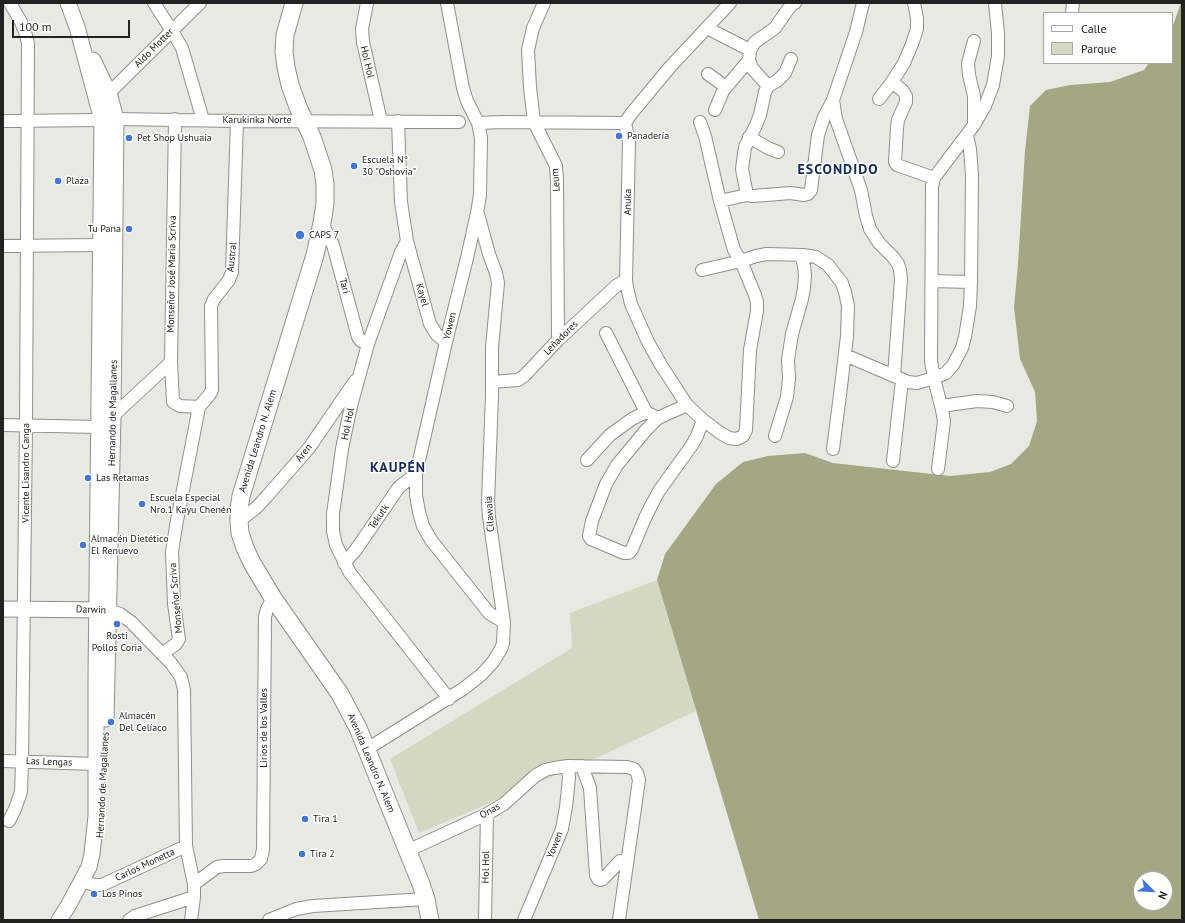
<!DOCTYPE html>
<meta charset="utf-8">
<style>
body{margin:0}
#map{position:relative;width:1185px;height:923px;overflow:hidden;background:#e9e9e3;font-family:"PT Sans",sans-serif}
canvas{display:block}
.frame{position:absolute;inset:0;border:4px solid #222320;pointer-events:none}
.legend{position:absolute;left:1043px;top:12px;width:130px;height:52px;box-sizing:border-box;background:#fffffe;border:1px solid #a7a7a5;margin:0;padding:5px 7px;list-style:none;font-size:12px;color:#222320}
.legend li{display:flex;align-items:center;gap:8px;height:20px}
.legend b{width:20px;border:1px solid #a7a7a5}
.north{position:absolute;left:1133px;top:871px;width:40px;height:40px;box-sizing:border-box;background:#fffffe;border:1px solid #a7a7a5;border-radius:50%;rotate:114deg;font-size:11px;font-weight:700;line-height:16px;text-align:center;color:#222320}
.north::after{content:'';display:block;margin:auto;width:14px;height:18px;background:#3f75e5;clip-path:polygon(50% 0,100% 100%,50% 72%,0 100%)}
.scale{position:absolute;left:12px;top:20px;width:118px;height:18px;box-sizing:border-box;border:2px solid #222320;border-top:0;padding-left:5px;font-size:12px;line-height:14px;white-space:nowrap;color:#222320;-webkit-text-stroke:3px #fffffe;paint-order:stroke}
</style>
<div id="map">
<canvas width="1185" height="923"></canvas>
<div class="frame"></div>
<ul class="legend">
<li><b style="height:5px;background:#fff"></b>Calle</li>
<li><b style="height:11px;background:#d5d8c0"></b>Parque</li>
</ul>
<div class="north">N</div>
<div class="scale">100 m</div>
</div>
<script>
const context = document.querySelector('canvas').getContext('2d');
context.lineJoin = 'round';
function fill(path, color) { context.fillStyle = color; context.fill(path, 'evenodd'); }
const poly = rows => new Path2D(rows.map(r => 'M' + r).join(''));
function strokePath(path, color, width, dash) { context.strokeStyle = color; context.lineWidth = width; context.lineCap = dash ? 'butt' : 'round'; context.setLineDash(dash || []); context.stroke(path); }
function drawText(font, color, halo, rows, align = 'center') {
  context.font = font + ' "PT Sans",sans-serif'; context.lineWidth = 3; context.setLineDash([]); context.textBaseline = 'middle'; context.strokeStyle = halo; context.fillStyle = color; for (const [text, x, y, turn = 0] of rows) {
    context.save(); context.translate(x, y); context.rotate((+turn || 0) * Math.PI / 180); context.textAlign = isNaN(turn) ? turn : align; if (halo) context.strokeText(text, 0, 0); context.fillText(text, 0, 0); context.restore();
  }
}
fill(poly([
 [657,580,696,711,601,756,419,833,390,759,572,648,570,613]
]), '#d5d8c0');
fill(poly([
 [1181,3,1182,3,1182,920,759,920,657,580,665,554,716,484,743,462,768,456,805,453,833,463,950,476,990,472,1011,464,1029,446,1037,421,1035,392,1020,359,1014,307,1018,264,1025,151,1030,106,1046,90,1070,85,1110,82,1144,70,1149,63,1172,63,1172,28],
 [1141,879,1165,879,1165,903,1141,903]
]), '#a4a882');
const minor = poly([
 [154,3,172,31,182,48,203,120],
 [367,3,362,29,363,42,381,121],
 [447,3,463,88,467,101,478,123,481,138,480,195,477,213,467,258,446,342,416,474,416,495,419,512,423,526,431,540,489,613,495,617,504,622],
 [544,3,533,28,528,50,530,87,534,122,556,166,557,180,558,340],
 [730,3,670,67,631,114,625,123,629,142,626,280,627,287,631,304,648,342,661,365,687,405,703,420,719,432,729,438,737,439,743,436,746,430,750,350,757,311,757,302,755,295,741,261,756,256,767,254,803,255,816,257,828,265,842,283,845,292,848,306,847,336,840,395,833,449],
 [863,3,856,32,833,100,836,119,861,190,866,216,870,229,879,243,893,257,898,264,900,270,901,279,894,376],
 [1072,13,1073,3],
 [707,28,750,50],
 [974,41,968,63,969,75,974,96,974,124],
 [791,59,785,73,777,81,768,86,765,92,760,115,756,125,745,147,742,169,747,195,753,196,791,193,804,195,808,194,811,190,818,135,824,117,833,100],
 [749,60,752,68,768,86],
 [708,74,726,87],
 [892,82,903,91,906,96,906,102,898,120,897,128,895,162,897,165,934,178],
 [109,93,200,3],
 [879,99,892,82,904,63,912,44,917,29,917,18,914,3],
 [715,110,723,91,749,60,750,50,755,42,775,28,786,12,793,3,795,3],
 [116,119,237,121,459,122],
 [175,119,171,362,173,402,180,406,199,407],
 [3,121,102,120],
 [398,121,401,202,407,241,430,324,437,335,446,342],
 [700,122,705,136,720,201,734,250,741,261,702,270],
 [478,123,502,122,625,123],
 [749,137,768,148,778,152],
 [720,201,747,195],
 [322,223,333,245,358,337,361,341,368,344],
 [407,241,401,252,368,344,351,406,342,449,333,514,333,531,336,545,350,573,449,699],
 [3,246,100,245],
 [932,281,971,282],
 [606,333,646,412],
 [845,355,908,382,917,383,934,378,931,361,932,186,934,178,974,125,985,106,993,85,998,56,998,33,995,3],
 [492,382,518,380,524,376,558,340,616,286,626,280],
 [687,405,658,418,646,430,617,465,606,484,592,521,589,536,591,539,624,553,629,553,632,549,645,518,653,502,659,491,692,445,697,436,703,420],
 [941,406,977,401,993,402,1007,406],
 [113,416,171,362],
 [3,425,98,427],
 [775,436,787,397,789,379,788,360,792,334,802,299,804,288,805,275,804,266,801,255],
 [587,460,610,435,632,419,646,412,658,418],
 [893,461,902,380],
 [938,469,944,421,942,410,934,378,946,373,953,365,962,348,965,337,970,306,971,282,972,175,970,149,967,135],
 [239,521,256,508,268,495,309,448,355,381],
 [344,563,355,551,399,487,416,474],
 [109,610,120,614,131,622,171,663,181,677,184,690,186,846,194,884,194,897,191,920],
 [162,654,176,644,179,639,174,604,172,552,176,526,199,407,210,394,212,390,211,306,214,299,229,280,232,272,237,121],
 [367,749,463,689,481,675,493,662,501,649,503,643,504,622,489,517,488,502,492,396,492,347,498,283,496,273,489,254,478,214],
 [3,761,96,764],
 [582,766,590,788,596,875,598,879,600,880,603,879,620,861,627,860],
 [9,821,15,809,21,792,22,761,26,425,28,43,25,32,21,22,10,3],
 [407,851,487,814,504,804,535,776,545,770,554,768,568,766,627,767,634,769,637,773,639,780,619,920],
 [82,881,95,885,102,885,186,846],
 [194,884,217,867,224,866,251,866,256,864,261,859,263,849,265,617,267,609,273,598],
 [129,920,135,916,194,897],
 [269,920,296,909,313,906,426,899],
 [485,920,487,814],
 [524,920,562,829,566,807,569,778,568,766]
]);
const major = poly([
 [93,60,109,93,116,119,113,416,106,719],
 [3,609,106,610],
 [59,920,68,906,89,867,92,854,96,816,96,679,102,120,77,27,68,3]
]);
const highway = poly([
 [294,3,285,35,284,52,286,67,290,85,298,107,312,137,323,170,325,184,325,204,322,223,315,255,241,496,239,509,239,521,240,533,245,548,252,563,273,598,340,694,358,728,421,884,426,899,430,920]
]);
strokePath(minor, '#8f908a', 14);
strokePath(major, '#8f908a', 17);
strokePath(highway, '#8f908a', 19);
strokePath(minor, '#fff', 12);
strokePath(major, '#fff', 15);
strokePath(highway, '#fff', 17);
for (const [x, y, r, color] of [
 [619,136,4,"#3f75e5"],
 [129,138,4,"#3f75e5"],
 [354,166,4,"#3f75e5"],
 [58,181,4,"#3f75e5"],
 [129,229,4,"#3f75e5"],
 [300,235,5,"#3f75e5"],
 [88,478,4,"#3f75e5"],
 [142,504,4,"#3f75e5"],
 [83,545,4,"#3f75e5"],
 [117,624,4,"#3f75e5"],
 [111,722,4,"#3f75e5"],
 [305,819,4,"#3f75e5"],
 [302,854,4,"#3f75e5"],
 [94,894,4,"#3f75e5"]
]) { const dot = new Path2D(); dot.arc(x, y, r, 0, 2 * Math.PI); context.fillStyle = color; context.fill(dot); strokePath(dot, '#fffffe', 1.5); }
drawText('10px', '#222320', '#fffffe', [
 ["Aldo Motter",154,48,-45],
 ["Hol Hol",367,62,77],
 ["Karukinka Norte",257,120],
 ["Leum",556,180,-95],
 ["Anuka",628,202,-89],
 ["Austral",232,257,-85],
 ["Monseñor José María Scriva",172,274,-89],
 ["Tari",344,286,75],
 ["Kayel",422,295,74],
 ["Yowen",450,326,-76],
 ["Leñadores",561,338,-45],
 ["Hernando de Magallanes",113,413,-89],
 ["Hol Hol",348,424,-78],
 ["Avenida Leandro N. Alem",258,441,-73],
 ["Aren",304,453,-51],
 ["Vicente Lisandro Canga",26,473,-90],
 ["Cilawaia",490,514,-94],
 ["Tekutk",379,517,-56],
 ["Monseñor Scriva",176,598,-95],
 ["Darwin",91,610,2],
 ["Lirios de los Valles",264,728,-90],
 ["Las Lengas",49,762,2],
 ["Avenida Leandro N. Alem",371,763,67],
 ["Hernando de Magallanes",103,785,-87],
 ["Onas",490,811,-29],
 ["Yowen",555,845,-68],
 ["Carlos Monetta",145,865,-25],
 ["Hol Hol",486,867,-89]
]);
drawText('10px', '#222320', '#fffffe', [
 ["Panadería",627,136],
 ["Pet Shop Ushuaia",137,138],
 ["Escuela N°",362,160],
 ["30 \"Oshovia\"",362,172],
 ["Plaza",66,181],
 ["Tu Pana",121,229,"right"],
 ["CAPS 7",309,235],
 ["Las Retamas",96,478],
 ["Escuela Especial",150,498],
 ["Nro.1 Kayu Chenén",150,510],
 ["Almacén Dietético",91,539],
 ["El Renuevo",91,551],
 ["Rosti",117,636,"center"],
 ["Pollos Coria",117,648,"center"],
 ["Almacén",119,716],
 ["Del Celíaco",119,728],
 ["Tira 1",313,819],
 ["Tira 2",310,854],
 ["Los Pinos",102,894]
], 'left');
context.letterSpacing = '1px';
drawText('bold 14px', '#122b61', '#fffffe', [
 ["ESCONDIDO",838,170],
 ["KAUPÉN",398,468]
]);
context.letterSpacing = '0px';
</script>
